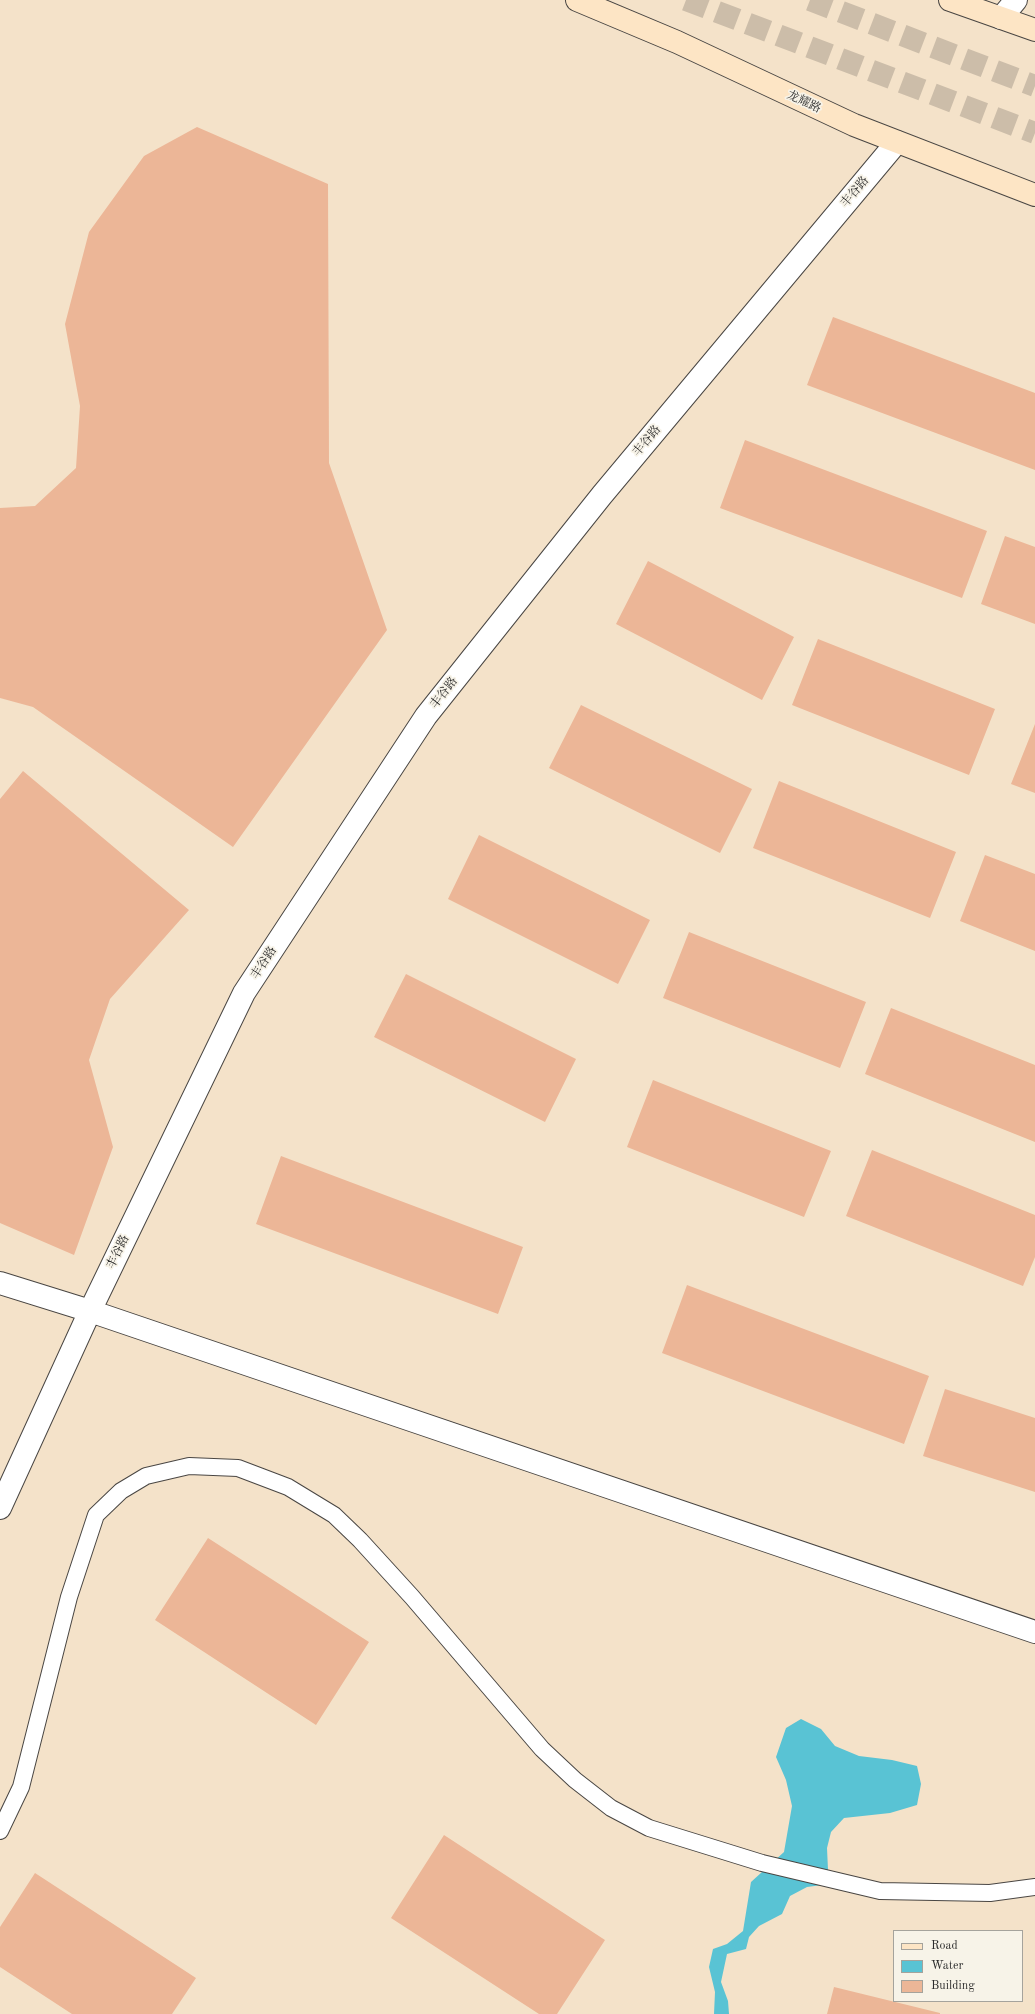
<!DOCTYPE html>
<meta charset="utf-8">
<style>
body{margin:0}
#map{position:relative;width:1035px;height:2014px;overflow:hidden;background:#f4e2c9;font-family:"Old Standard TT",serif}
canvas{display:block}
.legend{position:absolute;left:893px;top:1930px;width:130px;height:72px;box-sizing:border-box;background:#f7f3e8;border:1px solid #a5a39c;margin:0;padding:5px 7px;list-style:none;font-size:12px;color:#2b2b2b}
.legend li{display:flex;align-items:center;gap:8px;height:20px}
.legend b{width:20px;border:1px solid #a5a39c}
</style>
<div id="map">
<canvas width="1035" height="2014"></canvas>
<ul class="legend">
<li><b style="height:5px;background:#fde5c5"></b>Road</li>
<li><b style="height:11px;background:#59c3d4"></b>Water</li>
<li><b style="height:11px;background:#ecb697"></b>Building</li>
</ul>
</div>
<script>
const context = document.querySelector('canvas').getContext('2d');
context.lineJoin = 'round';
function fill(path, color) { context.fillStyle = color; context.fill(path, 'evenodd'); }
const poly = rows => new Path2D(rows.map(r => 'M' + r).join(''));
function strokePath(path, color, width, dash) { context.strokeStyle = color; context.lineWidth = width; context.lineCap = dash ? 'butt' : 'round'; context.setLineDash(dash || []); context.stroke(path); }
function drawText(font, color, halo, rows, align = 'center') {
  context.font = font + ' "Old Standard TT","Noto Serif SC",serif'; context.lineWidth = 3.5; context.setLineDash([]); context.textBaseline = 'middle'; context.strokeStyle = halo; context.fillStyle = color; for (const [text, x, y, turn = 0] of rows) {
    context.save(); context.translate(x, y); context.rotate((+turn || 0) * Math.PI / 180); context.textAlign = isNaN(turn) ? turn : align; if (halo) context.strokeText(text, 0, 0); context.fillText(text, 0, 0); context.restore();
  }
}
fill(poly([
 [801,1719,821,1729,835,1746,859,1756,892,1760,917,1766,921,1784,917,1805,890,1813,844,1818,831,1832,827,1848,828,1870,822,1885,807,1887,790,1896,782,1914,759,1926,749,1937,746,1949,727,1954,721,1982,728,2001,729,2014,714,2014,715,1992,709,1967,713,1949,727,1944,743,1931,751,1882,784,1852,792,1806,786,1780,776,1757,786,1728]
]), '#59c3d4');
fill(poly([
 [197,127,328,184,329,463,387,630,233,847,33,707,0,698,0,508,35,506,76,468,80,406,65,324,89,232,144,156],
 [833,317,1035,393,1035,470,807,385],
 [745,440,987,531,962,598,720,508],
 [1005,536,1035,547,1035,624,981,604],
 [648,561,794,637,762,700,616,624],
 [818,639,995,709,969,775,792,705],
 [581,705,752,789,720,853,549,768],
 [1035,724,1035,793,1011,784],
 [23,771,189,910,110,999,89,1060,113,1147,74,1255,0,1223,0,799],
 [779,781,956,852,930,918,753,848],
 [479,835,650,920,618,984,448,899],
 [985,855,1035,874,1035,951,960,921],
 [689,932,866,1002,840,1068,663,998],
 [406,974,576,1059,545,1122,374,1037],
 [891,1008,1035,1065,1035,1142,865,1074],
 [653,1080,831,1151,804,1217,627,1147],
 [872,1150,1035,1215,1035,1257,1023,1286,846,1216],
 [281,1156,523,1247,498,1314,256,1224],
 [687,1285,929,1376,904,1444,662,1353],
 [945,1389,1035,1418,1035,1492,923,1456],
 [208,1538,369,1642,316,1725,155,1620],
 [444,1835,605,1940,557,2014,539,2014,391,1918],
 [35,1873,196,1978,172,2014,72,2014,0,1967,0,1927],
 [834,1987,940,2013,940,2014,827,2014]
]), '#ecb697');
strokePath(poly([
 [686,0,1035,133],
 [810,0,1035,86]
]), '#ccbda9', 22, [22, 11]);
const lane = poly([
 [0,1831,21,1787,69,1597,96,1515,121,1491,146,1476,189,1466,238,1468,288,1487,334,1515,360,1540,412,1597,542,1749,575,1780,611,1808,649,1828,762,1863,880,1891,990,1893,1035,1887]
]);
const street = poly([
 [1001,18,1016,0],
 [0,1283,90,1311,1035,1632],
 [0,1508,90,1311,244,993,426,716,602,495,897,142]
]);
const secondary = poly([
 [577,0,677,42,854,125,1035,195],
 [950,0,1035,30]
]);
strokePath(lane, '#494643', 18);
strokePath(street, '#494643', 24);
strokePath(secondary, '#494643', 24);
strokePath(lane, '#fff', 16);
strokePath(street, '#fff', 22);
strokePath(secondary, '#fde5c5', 22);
drawText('12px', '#2b2b2b', '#f7f3e8', [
 ["龙耀路",804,102,25],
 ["丰谷路",855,192,-50],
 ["丰谷路",647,441,-50],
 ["丰谷路",444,693,-52],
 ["丰谷路",264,963,-57],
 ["丰谷路",118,1252,-64]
]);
</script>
